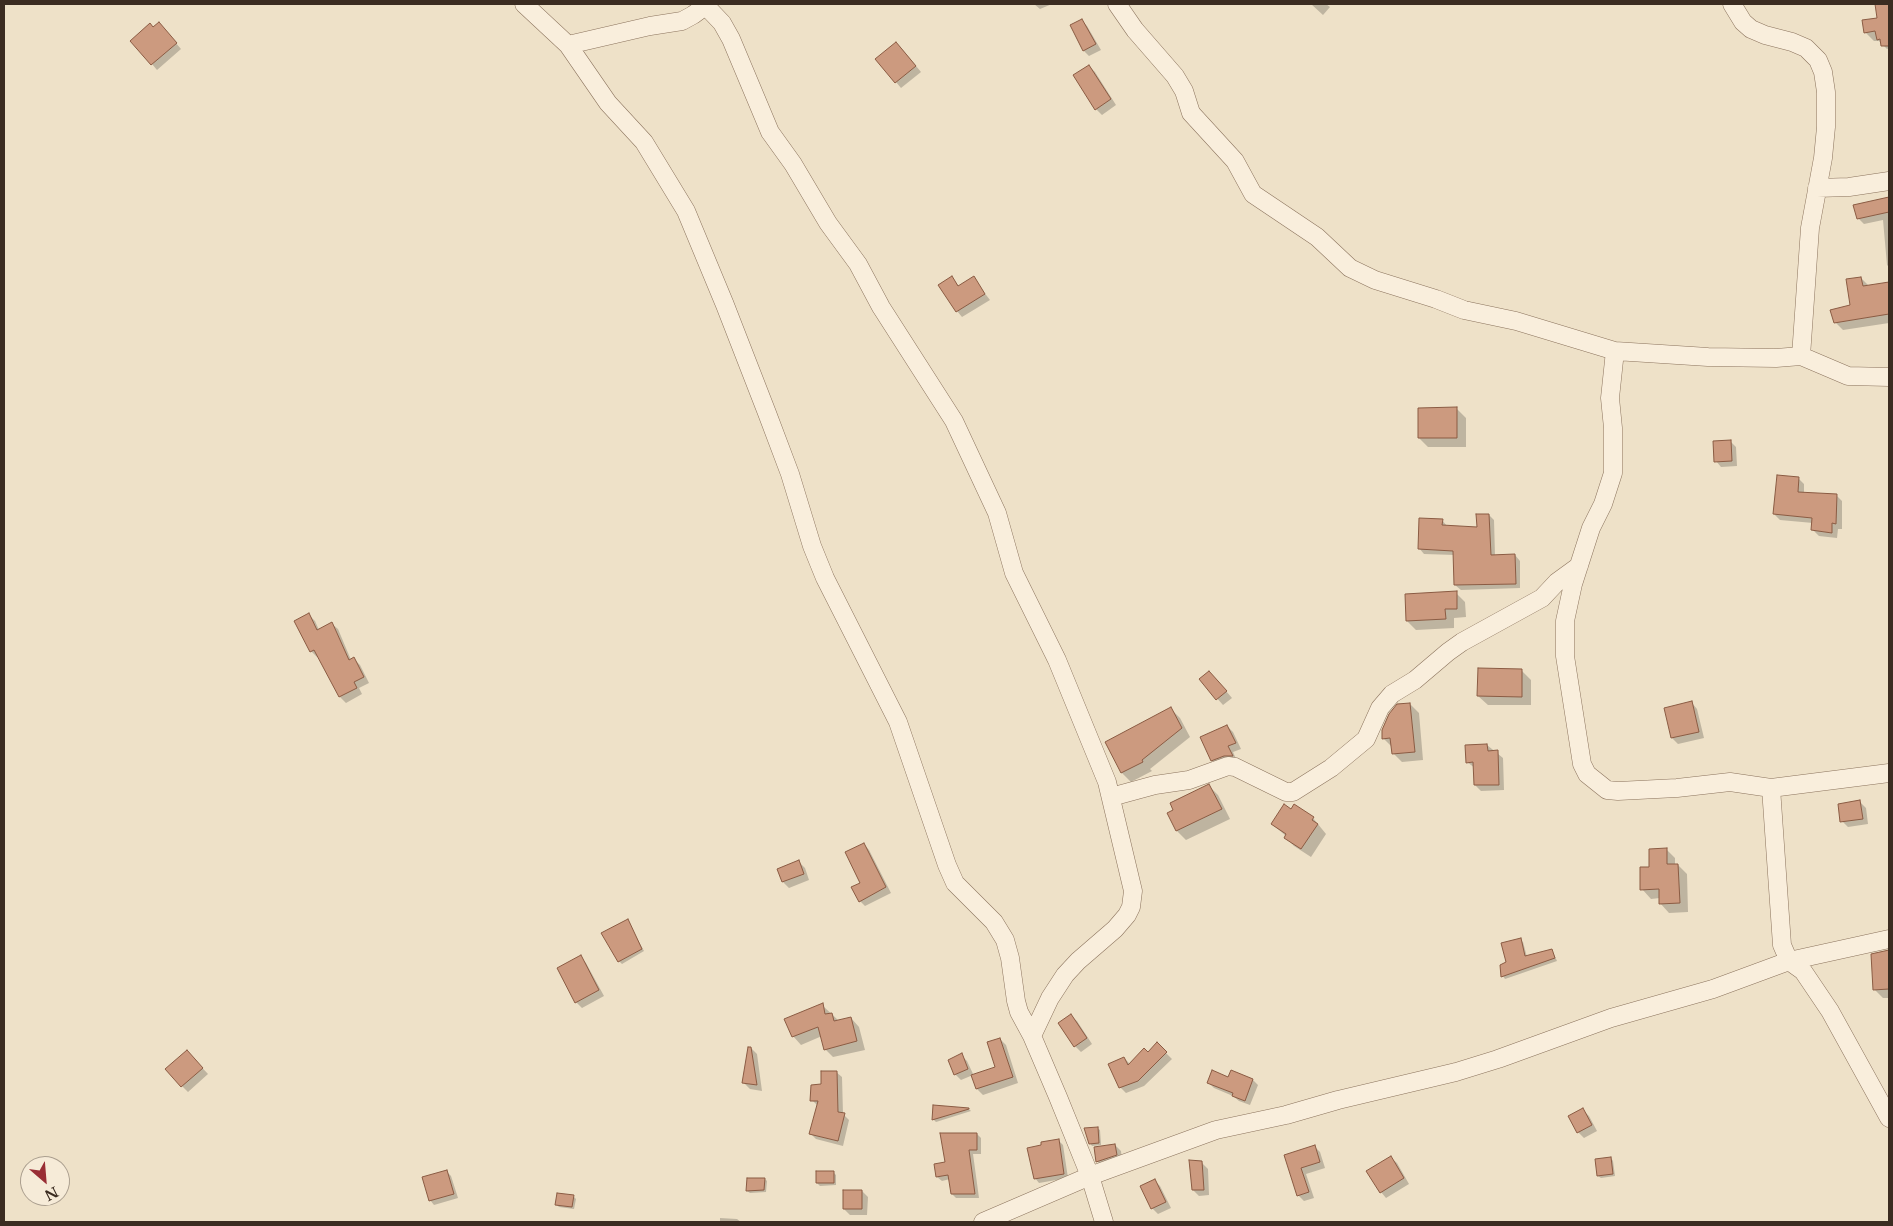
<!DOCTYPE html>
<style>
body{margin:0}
#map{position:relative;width:1893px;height:1226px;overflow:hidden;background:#eee1c8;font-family:"Libre Baskerville",serif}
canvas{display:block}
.frame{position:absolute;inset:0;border:5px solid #3b2c21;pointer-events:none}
.north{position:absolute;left:20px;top:1156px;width:50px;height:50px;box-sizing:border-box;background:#f6ebd8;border:1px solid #ab9f8f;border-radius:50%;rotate:153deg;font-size:14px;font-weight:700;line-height:20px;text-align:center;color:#3b2c21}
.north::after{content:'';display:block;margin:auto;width:18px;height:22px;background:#992e35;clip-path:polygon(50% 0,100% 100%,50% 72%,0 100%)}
</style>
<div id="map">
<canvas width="1893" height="1226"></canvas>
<div class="frame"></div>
<div class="north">N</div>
</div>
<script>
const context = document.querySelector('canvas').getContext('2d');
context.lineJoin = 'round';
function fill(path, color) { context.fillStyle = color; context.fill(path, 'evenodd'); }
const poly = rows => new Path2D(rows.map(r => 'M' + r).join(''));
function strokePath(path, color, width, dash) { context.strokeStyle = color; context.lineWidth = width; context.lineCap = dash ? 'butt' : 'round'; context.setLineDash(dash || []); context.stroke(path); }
fill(poly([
 [1034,4,1052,4,1040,9],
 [1311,4,1326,4,1330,7,1323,15],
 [1889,4,1889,48,1887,49,1879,41,1874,41,1865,32,1879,19,1877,5],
 [1081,20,1087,26,1101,50,1089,56,1084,51],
 [153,28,164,29,181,49,157,70,152,64],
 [902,49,921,72,901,88,896,82],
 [1089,66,1095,72,1116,105,1102,115,1096,109],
 [1889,198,1889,267,1887,265,1883,220,1864,224,1858,218,1855,205],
 [952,278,959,286,973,278,990,300,962,317,957,311],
 [1861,278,1869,286,1889,283,1889,323,1843,330,1835,322,1851,306],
 [1456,408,1466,418,1466,447,1428,447,1419,438],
 [1730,441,1736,447,1737,466,1721,467,1716,461],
 [1798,478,1804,484,1804,494,1836,495,1842,501,1842,529,1838,529,1837,538,1819,536,1813,530,1813,523,1780,520,1774,514],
 [1489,515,1494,520,1495,556,1515,555,1520,561,1520,588,1461,590,1455,585,1455,555,1424,554,1419,548,1442,520,1447,526,1478,529],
 [1456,593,1465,602,1466,617,1454,618,1454,628,1416,630,1407,621],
 [309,615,315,621,319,630,332,624,338,629,351,660,354,659,360,665,369,683,359,688,362,694,346,703,340,697,319,656,317,657,311,651],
 [1522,671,1531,680,1531,705,1488,705,1478,696],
 [1215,678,1232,698,1223,705,1200,679],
 [1692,703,1697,709,1704,738,1678,744,1672,738],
 [1410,704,1419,713,1423,760,1402,762,1393,753,1392,747,1384,739],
 [1171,709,1180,718,1190,737,1150,769,1152,771,1131,782,1122,773,1107,743],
 [1227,726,1233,732,1241,749,1233,752,1237,761,1218,766,1212,760],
 [1487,745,1503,758,1504,790,1481,791,1475,785,1475,768,1467,762],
 [1209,786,1218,795,1230,819,1186,840,1177,831,1169,813],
 [1860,802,1866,808,1868,824,1848,827,1842,821],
 [1291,810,1313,818,1326,834,1311,857,1294,846,1285,837,1286,836,1272,824],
 [864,844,869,850,891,893,865,906,860,901],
 [1666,849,1675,858,1675,865,1678,865,1687,874,1688,912,1669,913,1660,903,1660,898,1651,899,1642,889,1650,868],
 [799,862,805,868,809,880,789,888,783,882,779,869],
 [627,920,644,951,622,964,619,961],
 [1520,940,1523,942,1527,957,1552,950,1557,961,1505,979,1503,976,1507,962],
 [1889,951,1889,998,1883,998,1874,989,1873,955],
 [580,957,586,963,604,996,582,1008,576,1002],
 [822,1005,839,1021,851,1018,859,1027,865,1050,833,1057,825,1049,822,1036,801,1045,793,1036],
 [1071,1016,1077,1021,1092,1044,1081,1052,1075,1046],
 [1000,1039,1006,1045,1018,1083,983,1095,977,1089,973,1075,961,1080,955,1074,961,1055,967,1061,974,1076,997,1068],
 [1157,1044,1172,1059,1144,1086,1126,1093,1120,1087,1124,1058,1130,1064,1148,1054],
 [751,1048,757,1054,762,1091,750,1089,744,1083],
 [192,1057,208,1074,188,1092,182,1086],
 [836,1072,842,1077,843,1114,849,1120,843,1146,816,1139,811,1134,818,1106,812,1100],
 [1229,1079,1253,1080,1258,1085,1250,1105,1239,1101,1233,1096,1214,1088,1209,1083],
 [935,1106,969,1109,971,1111,936,1122,933,1119],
 [1583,1110,1589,1116,1597,1131,1584,1138,1578,1132],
 [1097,1128,1100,1130,1101,1145,1092,1146,1090,1143],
 [977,1134,981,1138,981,1154,973,1154,979,1198,956,1198,952,1194,950,1179,942,1181,937,1177,947,1163],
 [1059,1141,1063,1145,1068,1178,1039,1183,1035,1178],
 [1115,1145,1121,1151,1122,1161,1103,1167,1097,1161],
 [1314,1146,1320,1152,1325,1168,1306,1174,1314,1198,1304,1201,1298,1195,1285,1155],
 [1391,1158,1397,1163,1409,1184,1386,1198,1381,1192],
 [1611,1158,1613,1161,1615,1176,1601,1178,1598,1176],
 [1202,1163,1208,1169,1209,1195,1199,1196,1193,1190],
 [447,1172,451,1176,458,1198,434,1205,430,1200],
 [833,1172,836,1175,836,1185,820,1186,817,1183],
 [765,1179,767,1181,766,1192,750,1193,747,1191],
 [1154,1180,1160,1186,1171,1208,1158,1214,1152,1208,1142,1187],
 [862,1191,868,1197,867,1215,850,1215,844,1209],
 [573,1196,576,1199,574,1209,559,1207,556,1204],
 [720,1218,737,1219,741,1222,720,1222]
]), '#0003');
const building = poly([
 [1875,4,1889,4,1889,46,1881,46,1880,39,1877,40,1875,31,1864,33,1862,20,1877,18,1875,4],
 [1082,19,1096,44,1083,51,1070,25,1082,19],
 [159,22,177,43,151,65,130,41,150,23,153,27,159,22],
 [896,42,916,66,895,83,875,59,896,42],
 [1089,65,1111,99,1095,110,1073,75,1089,65],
 [1889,197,1889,212,1857,219,1853,205,1889,197],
 [952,276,958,286,974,276,985,294,956,312,938,285,952,276],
 [1861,277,1863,286,1889,282,1889,314,1834,323,1830,310,1850,305,1846,279,1861,277],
 [1457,407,1457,438,1418,438,1418,408,1457,407],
 [1731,440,1732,461,1714,462,1713,441,1731,440],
 [1777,475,1799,477,1798,492,1837,494,1836,524,1832,523,1832,533,1811,530,1812,518,1773,514,1777,475],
 [1476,514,1489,514,1491,555,1515,554,1516,584,1454,585,1453,551,1418,549,1419,518,1443,519,1442,525,1477,527,1476,514],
 [1457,591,1457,609,1445,609,1446,619,1406,621,1405,594,1457,591],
 [309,613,317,630,332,622,349,660,354,657,364,677,354,682,357,688,339,697,314,650,310,652,294,621,309,613],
 [1478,668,1522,669,1522,697,1477,696,1478,668],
 [1209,671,1227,691,1216,700,1199,679,1209,671],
 [1692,701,1699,732,1671,738,1664,708,1692,701],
 [1410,703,1415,752,1392,754,1390,738,1382,739,1382,730,1389,714,1397,704,1410,703],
 [1171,707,1182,728,1142,760,1143,762,1121,773,1105,742,1171,707],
 [1227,725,1236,743,1228,746,1233,756,1224,756,1211,761,1200,737,1227,725],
 [1487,744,1488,751,1498,750,1499,785,1474,785,1473,762,1466,763,1465,745,1487,744],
 [1209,784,1222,809,1176,831,1167,813,1173,810,1170,803,1209,784],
 [1860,800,1863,819,1840,822,1838,804,1860,800],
 [1284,804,1291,809,1294,804,1314,817,1312,820,1318,824,1301,849,1284,838,1286,834,1271,824,1284,804],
 [864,843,886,887,859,902,851,887,860,883,845,852,864,843],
 [1667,848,1667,864,1678,864,1680,903,1659,904,1659,889,1640,890,1640,867,1649,867,1649,849,1667,848],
 [799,860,804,874,782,882,777,869,799,860],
 [628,919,642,949,618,962,601,933,628,919],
 [1521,938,1525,956,1552,949,1555,958,1501,977,1500,965,1506,962,1501,943,1521,938],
 [1889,950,1889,989,1873,990,1871,954,1889,950],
 [581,955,599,990,575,1003,557,968,581,955],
 [823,1003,825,1014,832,1013,834,1021,851,1017,857,1041,824,1050,818,1027,792,1037,784,1019,823,1003],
 [1071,1014,1087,1038,1074,1047,1058,1023,1071,1014],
 [1000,1038,1013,1077,976,1089,971,1075,995,1067,987,1042,1000,1038],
 [1157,1042,1167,1052,1138,1081,1119,1088,1108,1064,1124,1057,1128,1065,1144,1048,1148,1052,1157,1042],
 [748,1047,751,1047,757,1085,742,1083,748,1047],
 [187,1050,203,1068,181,1087,165,1069,187,1050],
 [962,1053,968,1069,954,1075,948,1060,962,1053],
 [1212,1070,1228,1077,1231,1070,1253,1079,1245,1101,1232,1096,1233,1093,1207,1083,1212,1070],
 [821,1071,837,1071,838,1112,845,1113,838,1141,809,1134,818,1101,810,1101,811,1085,821,1084,821,1071],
 [933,1105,969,1108,969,1109,932,1120,933,1105],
 [1583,1108,1592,1125,1577,1133,1568,1116,1583,1108],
 [1098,1127,1099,1143,1089,1144,1084,1128,1098,1127],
 [940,1133,977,1133,977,1150,969,1150,975,1194,951,1194,948,1175,936,1177,934,1164,945,1162,940,1133],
 [1059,1139,1064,1174,1034,1179,1027,1148,1041,1145,1041,1142,1059,1139],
 [1115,1144,1117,1155,1096,1162,1094,1147,1115,1144],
 [1315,1145,1320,1162,1301,1168,1309,1192,1297,1196,1284,1155,1315,1145],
 [1391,1156,1404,1178,1380,1193,1366,1171,1391,1156],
 [1611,1157,1613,1174,1597,1176,1595,1159,1611,1157],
 [1189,1160,1202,1161,1204,1190,1192,1190,1189,1160],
 [447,1170,454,1194,429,1201,422,1177,447,1170],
 [816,1171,834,1171,834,1183,816,1183,816,1171],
 [747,1178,765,1178,764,1190,746,1191,747,1178],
 [1155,1179,1166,1202,1151,1209,1140,1186,1155,1179],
 [843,1190,862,1190,862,1209,843,1209,843,1190],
 [557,1193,574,1195,572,1207,555,1205,557,1193]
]);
fill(building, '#cc9a7f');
strokePath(building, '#8a5b43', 1);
const minor = poly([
 [524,4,568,45,608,103,644,142,686,211,725,305,767,413,790,474,812,546,825,578,898,722,947,865,955,883,994,922,1005,940,1010,958,1016,1001,1019,1012,1032,1036,1058,1097,1090,1176,1104,1222],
 [704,4,722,23,731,39,770,132,793,164,828,223,858,264,881,307,954,421,997,513,1014,573,1057,660,1107,782,1133,891,1131,907,1127,915,1115,929,1078,961,1065,975,1050,998,1032,1036],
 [1117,4,1135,30,1175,76,1184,91,1191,113,1235,161,1253,194,1317,237,1350,268,1375,280,1436,299,1464,310,1516,321,1615,351,1708,357,1776,358,1801,356,1848,376,1889,377],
 [1732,4,1743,22,1751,29,1765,35,1792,42,1806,48,1818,60,1823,72,1826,92,1826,127,1823,158,1810,228,1801,356],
 [568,45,650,26,682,21,693,15,708,4],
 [1817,188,1849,187,1889,181],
 [1615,351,1610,398,1613,428,1613,473,1603,504,1591,528,1573,584,1565,621,1565,656,1582,764,1587,774,1607,790,1618,791,1677,788,1730,782,1771,788,1889,773],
 [1771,788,1782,945,1789,961,1803,971,1830,1011,1889,1118],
 [1111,797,1155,785,1189,780,1228,766,1235,767,1286,792,1293,792,1331,768,1366,739,1380,708,1392,694,1415,680,1448,652,1462,642,1542,598,1557,582,1579,566],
 [983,1222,1090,1176,1216,1130,1286,1115,1338,1100,1456,1072,1498,1059,1611,1018,1713,989,1789,961,1889,939]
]);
strokePath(minor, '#8b735d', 19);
strokePath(minor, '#f9eedc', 18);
</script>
